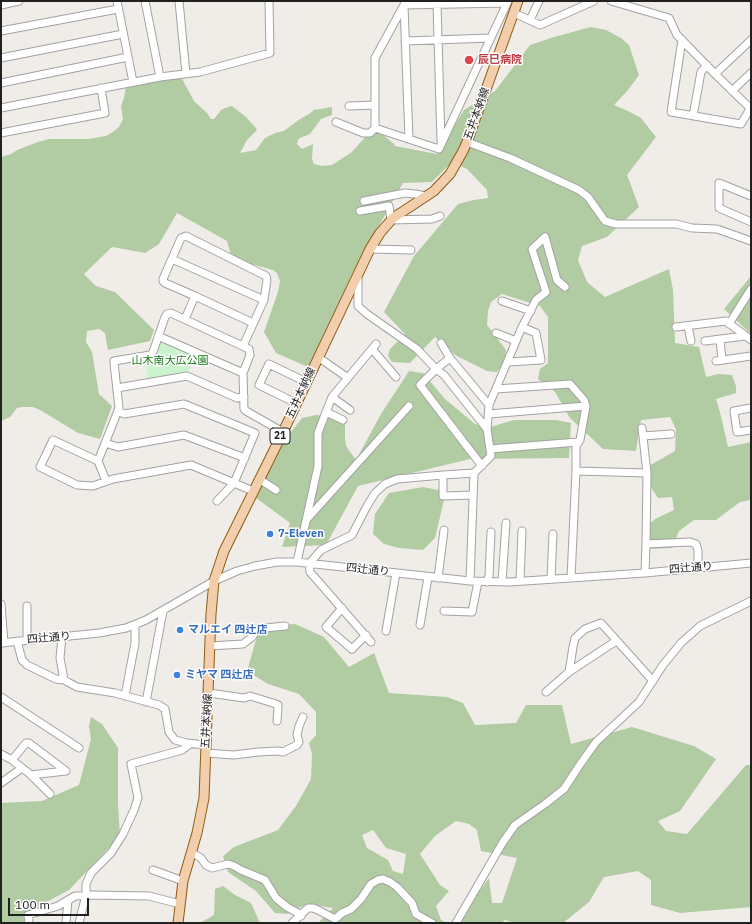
<!DOCTYPE html>
<meta charset="utf-8">
<style>
body{margin:0}
#map{position:relative;width:752px;height:924px;overflow:hidden;background:#f0ede9;font-family:"IBM Plex Sans",sans-serif}
canvas{display:block}
.frame{position:absolute;inset:0;border:2px solid #212121;pointer-events:none}
.scale{position:absolute;left:8px;top:898px;width:81px;height:18px;box-sizing:border-box;border:2px solid #212121;border-top:0;padding-left:5px;font-size:12px;line-height:14px;white-space:nowrap;color:#212121;-webkit-text-stroke:3px #fff;paint-order:stroke}
</style>
<div id="map">
<canvas width="752" height="924"></canvas>
<div class="frame"></div>
<div class="scale">100 m</div>
</div>
<script>
const context = document.querySelector('canvas').getContext('2d');
context.lineJoin = 'round';
function fill(path, color) { context.fillStyle = color; context.fill(path, 'evenodd'); }
const poly = rows => new Path2D(rows.map(r => 'M' + r).join(''));
function strokePath(path, color, width, dash) { context.strokeStyle = color; context.lineWidth = width; context.lineCap = dash ? 'butt' : 'round'; context.setLineDash(dash || []); context.stroke(path); }
function drawText(font, color, halo, rows, align = 'center') {
  context.font = font + ' "IBM Plex Sans","Noto Sans JP",sans-serif'; context.lineWidth = 3; context.setLineDash([]); context.textBaseline = 'middle'; context.strokeStyle = halo; context.fillStyle = color; for (const [text, x, y, turn = 0] of rows) {
    context.save(); context.translate(x, y); context.rotate((+turn || 0) * Math.PI / 180); context.textAlign = isNaN(turn) ? turn : align; if (halo) context.strokeText(text, 0, 0); context.fillText(text, 0, 0); context.restore();
  }
}
fill(poly([
 [591,27,606,30,621,38,629,45,639,75,628,90,614,105,628,111,641,118,656,137,627,175,639,207,607,237,582,246,578,260,587,282,605,297,669,269,673,290,675,343,699,347,706,377,719,374,732,375,736,386,736,393,716,399,720,412,728,447,751,442,751,500,740,502,716,520,694,520,679,531,672,548,644,549,642,530,655,519,674,510,672,497,658,498,650,486,647,467,675,451,676,429,670,417,641,420,636,451,603,449,570,418,555,392,538,379,540,369,548,363,548,317,540,306,502,294,491,302,488,311,487,325,506,350,505,361,497,372,487,371,455,355,435,337,410,363,392,362,388,356,390,349,405,334,384,312,414,256,458,204,474,200,488,198,487,190,467,169,452,162,432,182,403,183,354,270,308,367,276,353,264,332,278,292,280,281,277,273,273,270,244,262,232,258,227,241,177,213,159,244,145,253,112,247,84,274,96,286,115,292,154,330,150,341,108,350,105,333,99,329,87,331,86,342,92,352,99,394,112,406,100,439,78,433,40,410,33,407,22,407,17,408,10,417,1,421,1,157,11,154,17,150,38,142,49,139,88,139,106,136,113,132,119,127,123,119,121,106,124,98,126,85,181,77,194,101,207,113,211,119,214,119,221,110,225,108,232,106,246,117,255,127,257,130,247,140,240,153,256,150,265,138,275,133,284,131,300,119,309,114,314,110,332,107,332,115,321,119,310,134,300,138,298,140,297,144,302,149,313,144,312,159,314,164,322,166,332,165,352,152,374,127,394,144,395,146,437,154,464,110,495,91,530,45,554,37],
 [751,276,751,334,724,309],
 [409,371,423,373,445,399,475,424,490,427,514,420,556,420,571,423,569,458,470,459,358,486,326,545,282,547,290,523,256,498,279,447,302,418,316,415,336,417,345,421,345,439,346,446,356,460,381,414],
 [423,487,443,491,445,496,435,538,423,550,399,548,384,544,373,534,375,514,389,493],
 [295,624,324,637,349,667,374,653,389,693,447,697,463,703,475,725,516,723,526,705,562,705,571,744,632,727,694,746,716,759,680,811,658,821,666,831,687,834,746,765,751,765,751,907,680,913,651,905,651,880,638,871,604,877,589,902,563,923,515,923,505,920,501,923,456,923,489,878,492,903,502,903,517,858,481,851,477,830,469,824,456,821,435,836,420,854,440,885,449,891,436,906,441,920,447,923,318,923,333,908,307,904,287,914,275,913,256,891,228,872,223,856,234,847,278,830,296,806,311,779,312,754,309,743,316,735,316,712,299,694,268,684,247,671,258,633,272,626],
 [373,830,386,848,406,854,403,874,393,871,388,860,367,848,362,835],
 [91,717,102,724,118,748,118,804,120,836,69,890,24,914,24,923,1,923,1,803,42,801,79,785,91,739,89,726],
 [223,886,235,895,251,903,260,923,200,923,214,915,215,889]
]), '#b1cba2');
fill(poly([
 [163,341,195,355,187,374,148,381,145,360,154,358,159,343]
]), '#ccf4cc');
const minor = poly([
 [117,1,133,82],
 [145,1,160,77],
 [179,1,186,74],
 [611,1,669,18,677,35,715,74,750,108],
 [507,3,404,5,375,58,375,128,439,149,508,1],
 [437,4,441,141],
 [1,5,19,1],
 [404,5,409,139],
 [514,13,540,25,594,1],
 [530,20,539,1],
 [1,31,118,9],
 [682,40,671,112,741,124,751,107],
 [405,41,491,38],
 [1,58,123,34],
 [715,74,751,40],
 [1,83,128,57],
 [732,91,751,73],
 [349,106,375,105],
 [1,108,160,77,200,72,270,53,269,1],
 [693,116,701,72,707,65],
 [336,122,363,133,370,133,375,128],
 [1,133,105,113,101,88],
 [467,142,510,158,579,190,588,197,605,221,616,224,676,224,692,228,717,229,751,241],
 [751,196,719,183,719,208,751,222],
 [364,201,405,193,415,194,426,196],
 [360,211,389,206,391,220,432,219,440,216],
 [370,249,411,250],
 [172,259,264,300],
 [358,276,358,306,367,314,417,349,436,369,444,375,487,429],
 [195,296,253,323],
 [502,301,531,311],
 [185,319,195,296,165,283,163,281,163,279,181,238,186,236,266,276,267,280,264,300,243,346],
 [726,321,751,340],
 [729,324,751,289],
 [688,326,691,341],
 [676,327,726,321],
 [496,333,516,341],
 [158,336,243,373],
 [720,339,722,360],
 [705,341,745,336],
 [441,343,450,358,489,405],
 [372,349,396,377],
 [318,357,348,378],
 [450,358,436,369,420,385,482,466],
 [716,361,751,356],
 [508,362,541,360,536,333,522,327],
 [117,388,187,376,237,398,244,397],
 [496,389,570,384,584,400,586,406,580,440,576,446,576,471,571,578],
 [332,397,350,410],
 [296,403,259,385,269,364,306,382],
 [751,408,734,411,737,432,751,430],
 [118,411,124,414,184,404,255,433,234,483,217,501],
 [326,412,343,420],
 [489,414,586,406],
 [642,428,647,473,646,544,645,573],
 [643,436,671,434],
 [105,443,118,447,184,435,245,458],
 [490,449,578,442],
 [98,461,119,408,114,363,114,361,150,355,152,354,153,352,165,317,167,314,171,313,249,349,250,355,243,373,244,409,246,411,283,432],
 [576,471,647,473],
 [443,475,443,496,473,495],
 [259,479,276,490],
 [106,481,98,461,53,440,40,467,77,485,93,486,113,479,191,465,253,491],
 [307,519,409,406],
 [646,544,690,542,696,544,697,547,698,551,698,568],
 [297,562,318,466,318,433,326,412,332,397,376,344],
 [438,578,444,530],
 [551,579,553,534],
 [470,581,474,473],
 [520,581,522,531],
 [487,582,489,576,491,532],
 [502,582,506,523],
 [1,604,4,643],
 [27,606,27,640],
 [342,608,326,627,352,649,366,635],
 [444,611,472,612,478,582],
 [420,625,428,577],
 [386,631,396,573],
 [62,637,60,658,64,680],
 [17,641,22,660,27,665,56,679,64,680,77,687,115,693,159,705,165,709,169,732,175,740,187,743,206,745],
 [371,642,310,572,309,564,321,550,352,535,367,506,375,493,385,484,397,479,443,475,474,473,491,456,487,429,489,405,522,327,536,300,546,292,532,249,545,237,557,280,565,287],
 [1,643,99,633,126,628,146,620,214,581,237,571,255,566,277,562,297,562,470,581,510,582,645,573,751,563],
 [210,646,243,644,252,637,257,630,265,628,285,626],
 [569,672,616,641],
 [546,692,569,672,573,647,575,638,585,629,601,623,653,681],
 [209,693,244,698,250,696,273,703,278,705,278,707,277,721],
 [125,696,135,643,135,625],
 [1,697,79,748],
 [146,702,163,611],
 [206,753,234,755,258,752,278,751,283,752,297,745,299,742,297,735,299,726,303,717],
 [1,754,12,760,30,774,50,794],
 [12,760,26,743,29,743,66,771,31,775],
 [1,783,22,768],
 [191,852,201,858,206,865,212,868,228,864,234,866,241,870,265,880,276,898,287,907,298,913,301,916],
 [153,870,183,881],
 [29,923,28,915,58,906,75,896,91,895,149,896,180,904],
 [66,923,68,900],
 [79,923,86,895,86,884,91,873,111,853,123,834,134,810,138,798,131,764,182,750,190,744],
 [292,923,308,908,313,908,318,910,335,919,342,913,351,909,361,899,371,884,378,880,383,879,390,882,397,887,412,903,416,914,432,923],
 [456,923,503,842,515,825,545,804,564,789,579,766,596,742,639,702,663,665,681,643,700,626,751,601]
]);
const major = poly([
 [178,923,183,881,197,833,204,798,211,614,214,581,224,551,283,432,370,249,380,233,393,218,434,191,450,174,463,151,467,142,518,1]
]);
strokePath(minor, '#a2a2a2', 9);
strokePath(major, '#8d5b11', 11);
strokePath(minor, '#fff', 7);
strokePath(major, '#f2ceac', 9);
for (const [x, y, r, color] of [
 [469,60,5,"#e0444e"],
 [270,534,4,"#3f7fe0"],
 [180,630,4,"#3f7fe0"],
 [177,675,4,"#3f7fe0"]
]) { const dot = new Path2D(); dot.arc(x, y, r, 0, 2 * Math.PI); context.fillStyle = color; context.fill(dot); strokePath(dot, '#fff', 1.5); }
for (const [x, y, w] of [
 [280,436,20]
]) { const box = new Path2D(); box.roundRect(x - w / 2, y - 8, w, 16, 3); context.fillStyle = '#fff'; context.fill(box); strokePath(box, '#212121', 1); }
drawText('bold 10px', '#212121', null, [
 ["21",280,436]
]);
drawText('bold 11px', '#be3a42', '#fff', [
 ["辰巳病院",478,60]
], 'left');
drawText('11px', '#212121', '#fff', [
 ["五井本納線",477,114,-70],
 ["五井本納線",301,393,-65],
 ["四辻通り",691,568,-5],
 ["四辻通り",368,570,6],
 ["四辻通り",49,638,-5],
 ["五井本納線",207,721,-87]
]);
drawText('11px', '#187619', '#fff', [
 ["山木南大広公園",170,361]
]);
drawText('bold 11px', '#366cbe', '#fff', [
 ["7-Eleven",278,534],
 ["マルエイ 四辻店",188,630],
 ["ミヤマ 四辻店",185,675]
], 'left');
</script>
